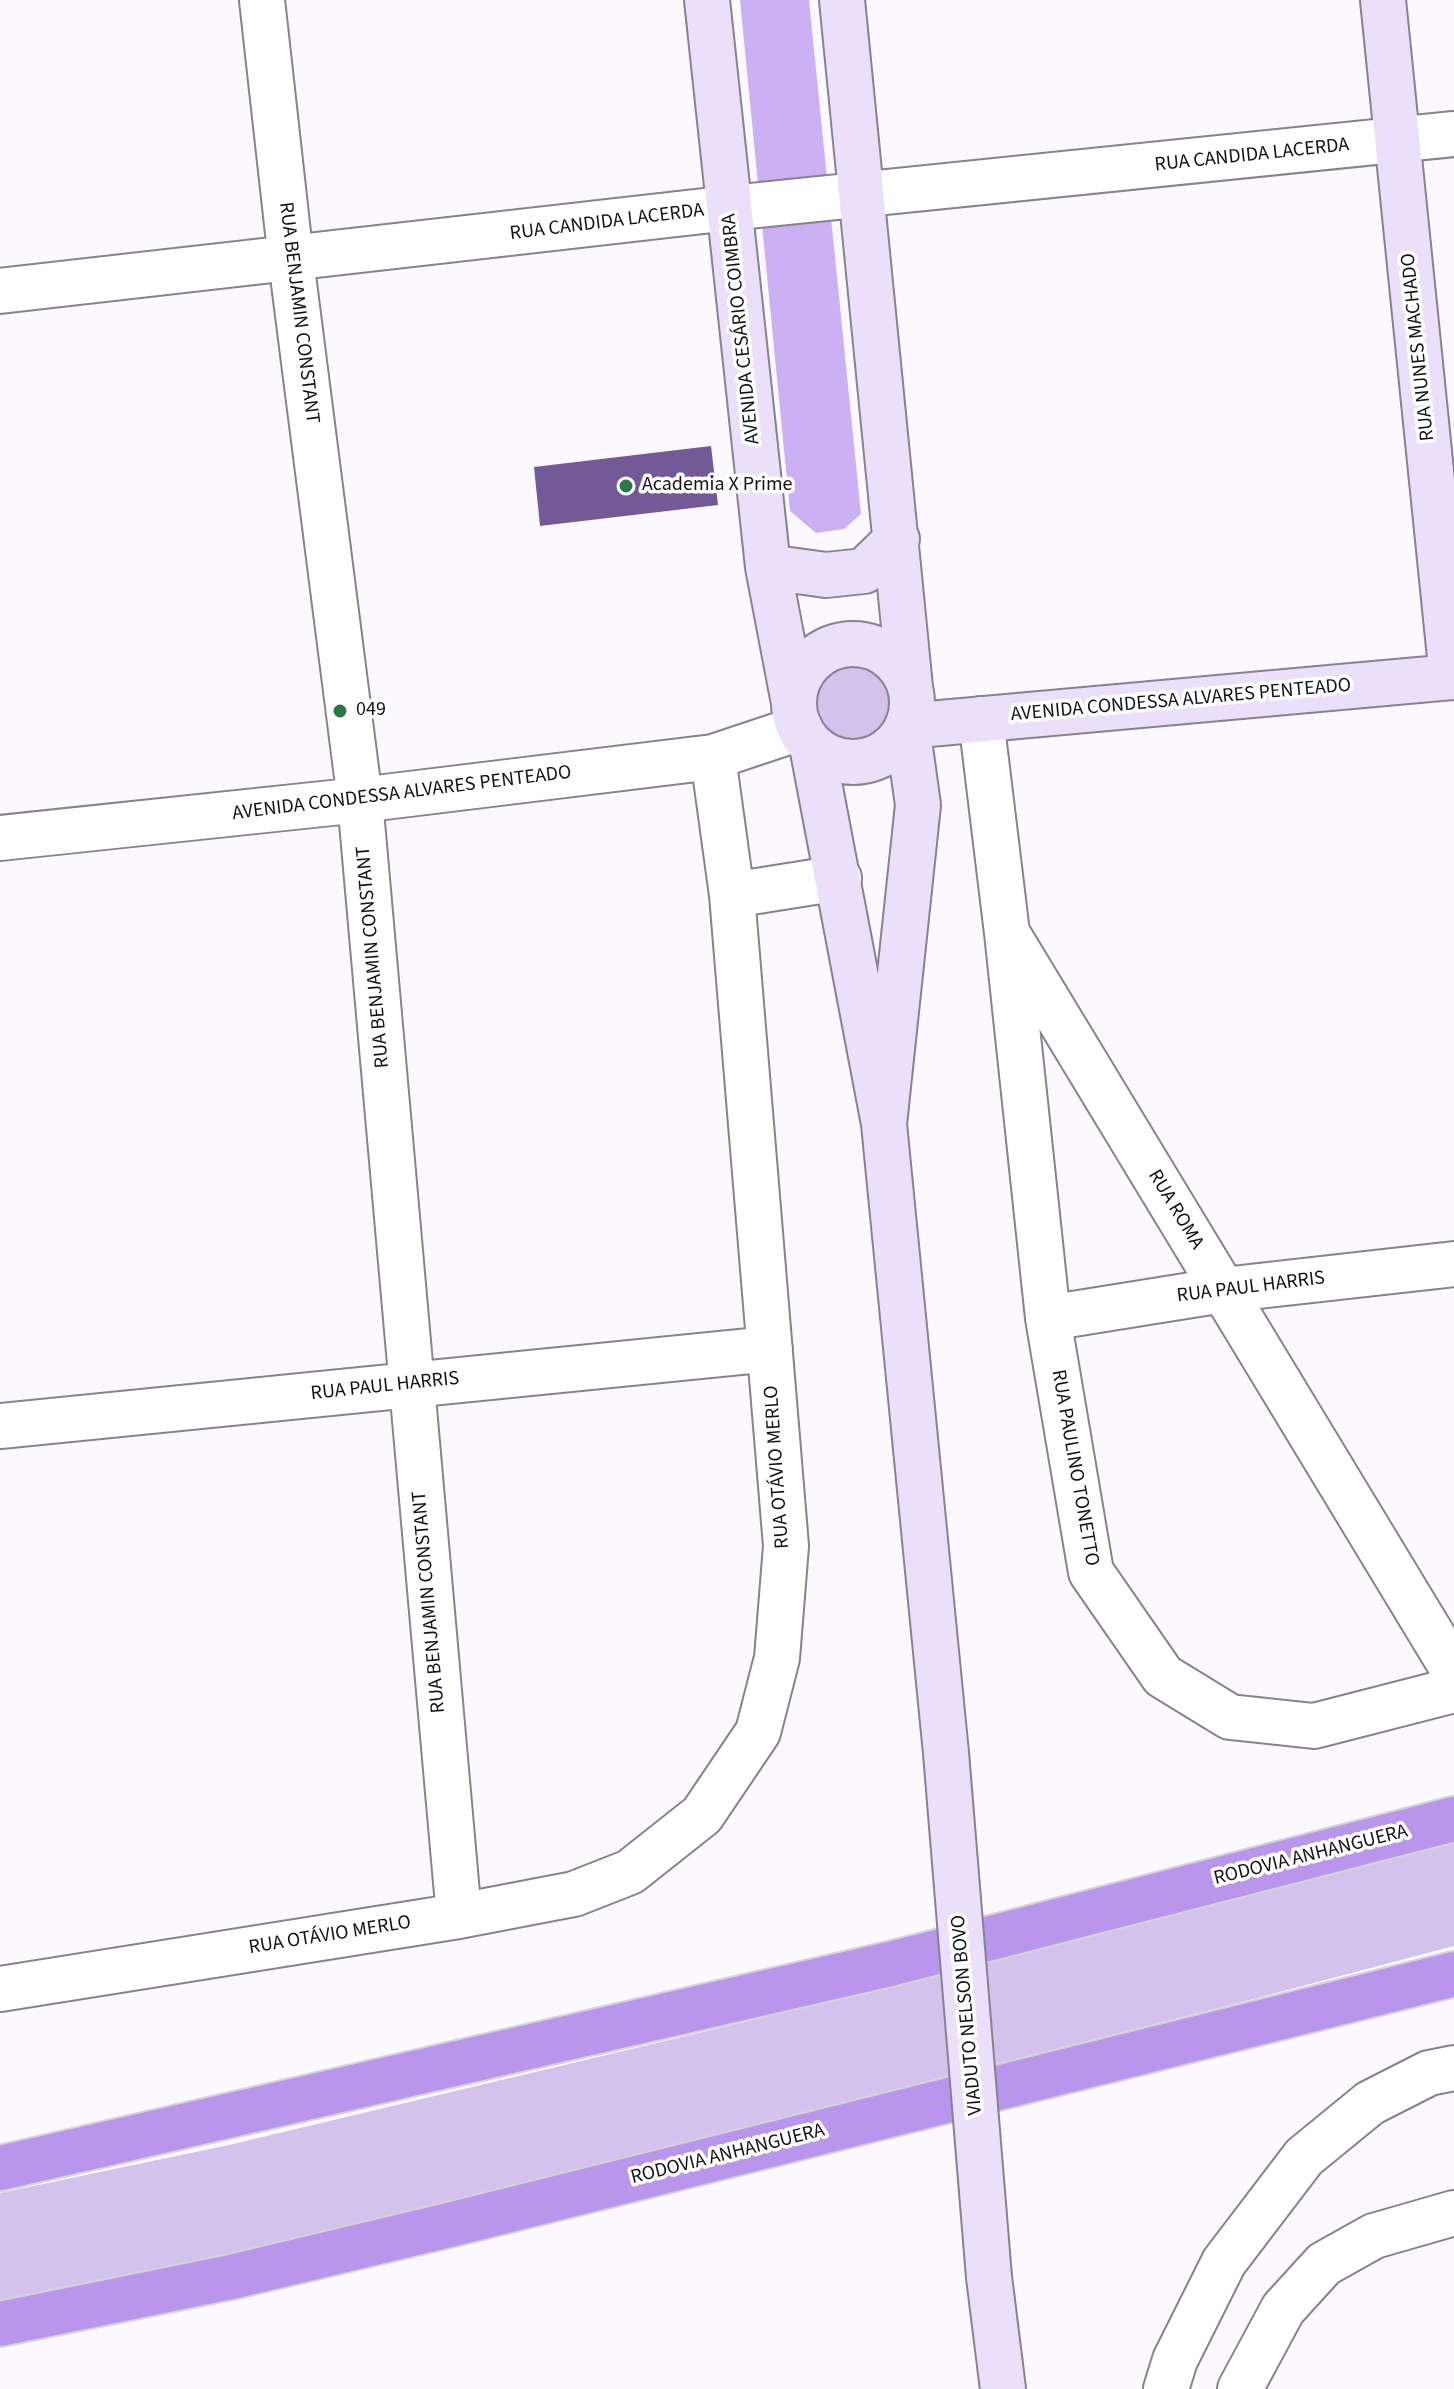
<!DOCTYPE html>
<meta charset="utf-8">
<style>
body{margin:0}
canvas{display:block;background:#fbf9ff}
</style>
<canvas width="1454" height="2389"></canvas>
<script>
const context = document.querySelector('canvas').getContext('2d');
context.lineJoin = 'round';
function fill(path, color) { context.fillStyle = color; context.fill(path, 'evenodd'); }
const poly = rows => new Path2D(rows.map(r => 'M' + r).join(''));
function strokePath(path, color, width, dash) { context.strokeStyle = color; context.lineWidth = width; context.lineCap = dash ? 'butt' : 'round'; context.setLineDash(dash || []); context.stroke(path); }
function drawText(font, color, halo, rows, align = 'center') {
  context.font = font + ' "Source Sans 3",sans-serif'; context.lineWidth = 7; context.setLineDash([]); context.textBaseline = 'middle'; context.strokeStyle = halo; context.fillStyle = color; for (const [text, x, y, turn = 0] of rows) {
    context.save(); context.translate(x, y); context.rotate((+turn || 0) * Math.PI / 180); context.textAlign = isNaN(turn) ? turn : align; if (halo) context.strokeText(text, 0, 0); context.fillText(text, 0, 0); context.restore();
  }
}
fill(poly([
 '813 704a38 38 0 1 1 76 0a38 38 0 1 1-76 0Z',
 [1454,1840,1454,1946,1223,2007,249,2252,0,2301,0,2193,229,2145,900,1985]
]), '#d2c2ec');
fill(poly([
 [740,0,809,0,861,514,844,529,816,533,790,511]
]), '#cbb0f4');
fill(poly([
 [711,446,718,505,540,526,534,467]
]), '#735996');
const street = poly([
 [262,0,291,260,360,800,459,1916],
 [0,291,730,208,1454,134],
 [981,719,1007,933,1454,1671],
 [713,757,732,895],
 [0,838,360,800,713,757,800,728],
 [1007,933,1048,1318,1091,1572,1163,1676,1230,1717,1314,1726,1454,1690],
 [1048,1318,1223,1290,1454,1264],
 [0,1426,770,1349],
 [0,1989,459,1916,574,1894,630,1872,702,1815,758,1732,777,1658,786,1546,732,895,839,878],
 [1166,2389,1175,2360,1224,2262,1304,2157,1370,2103,1429,2073,1454,2068],
 [1240,2389,1283,2309,1324,2264,1374,2236,1454,2213]
]);
const secondary = poly([
 [707,0,768,567,794,703],
 [842,0,910,687],
 [768,567,826,575,864,571,897,539],
 '794 703a59 59 0 1 1 118 0a59 59 0 1 1-118 0Z',
 [812,746,884,1124,946,1753],
 [884,1124,918,805,907,726,1452,677,1383,0],
 [989,2277,1003,2389]
]);
const highway = poly([
 [0,2168,890,1964,1454,1819],
 [0,2324,231,2277,449,2225,1454,1974]
]);
strokePath(street, '#888290', 48);
strokePath(secondary, '#888290', 48);
strokePath(highway, '#d5d4d5', 48);
strokePath(street, '#fff', 44);
strokePath(secondary, '#eae0f9', 44);
strokePath(highway, '#b996eb', 44);
const secondaryBridge = poly([
 [946,1753,989,2277]
]);
strokePath(secondaryBridge, '#888290', 48, []);
strokePath(secondaryBridge, '#eae0f9', 44);
for (const [x, y, r, color] of [
 [626,486,8,"#2a7747"],
 [340,711,8,"#2a7747"]
]) { const dot = new Path2D(); dot.arc(x, y, r, 0, 2 * Math.PI); context.fillStyle = color; context.fill(dot); strokePath(dot, '#fff', 3); }
drawText('20px', '#131116', '#fff', [
 ["RUA CANDIDA LACERDA",1252,156,-6],
 ["RUA CANDIDA LACERDA",607,223,-7],
 ["RUA BENJAMIN CONSTANT",298,313,83],
 ["AVENIDA CESÁRIO COIMBRA",742,329,-96],
 ["RUA NUNES MACHADO",1419,347,-96],
 ["AVENIDA CONDESSA ALVARES PENTEADO",1181,701,-5],
 ["AVENIDA CONDESSA ALVARES PENTEADO",402,794,-7],
 ["RUA BENJAMIN CONSTANT",374,957,-95],
 ["RUA ROMA",1175,1210,59],
 ["RUA PAUL HARRIS",1251,1288,-7],
 ["RUA PAUL HARRIS",385,1387,-6],
 ["RUA OTÁVIO MERLO",778,1467,-94],
 ["RUA PAULINO TONETTO",1074,1468,80],
 ["RUA BENJAMIN CONSTANT",430,1602,-95],
 ["RODOVIA ANHANGUERA",1311,1856,-14],
 ["RUA OTÁVIO MERLO",330,1936,-9],
 ["VIADUTO NELSON BOVO",968,2015,-95],
 ["RODOVIA ANHANGUERA",728,2155,-14]
]);
drawText('20px', '#131116', '#fff', [
 ["Academia X Prime",642,486],
 ["049",356,711]
], 'left');
</script>
